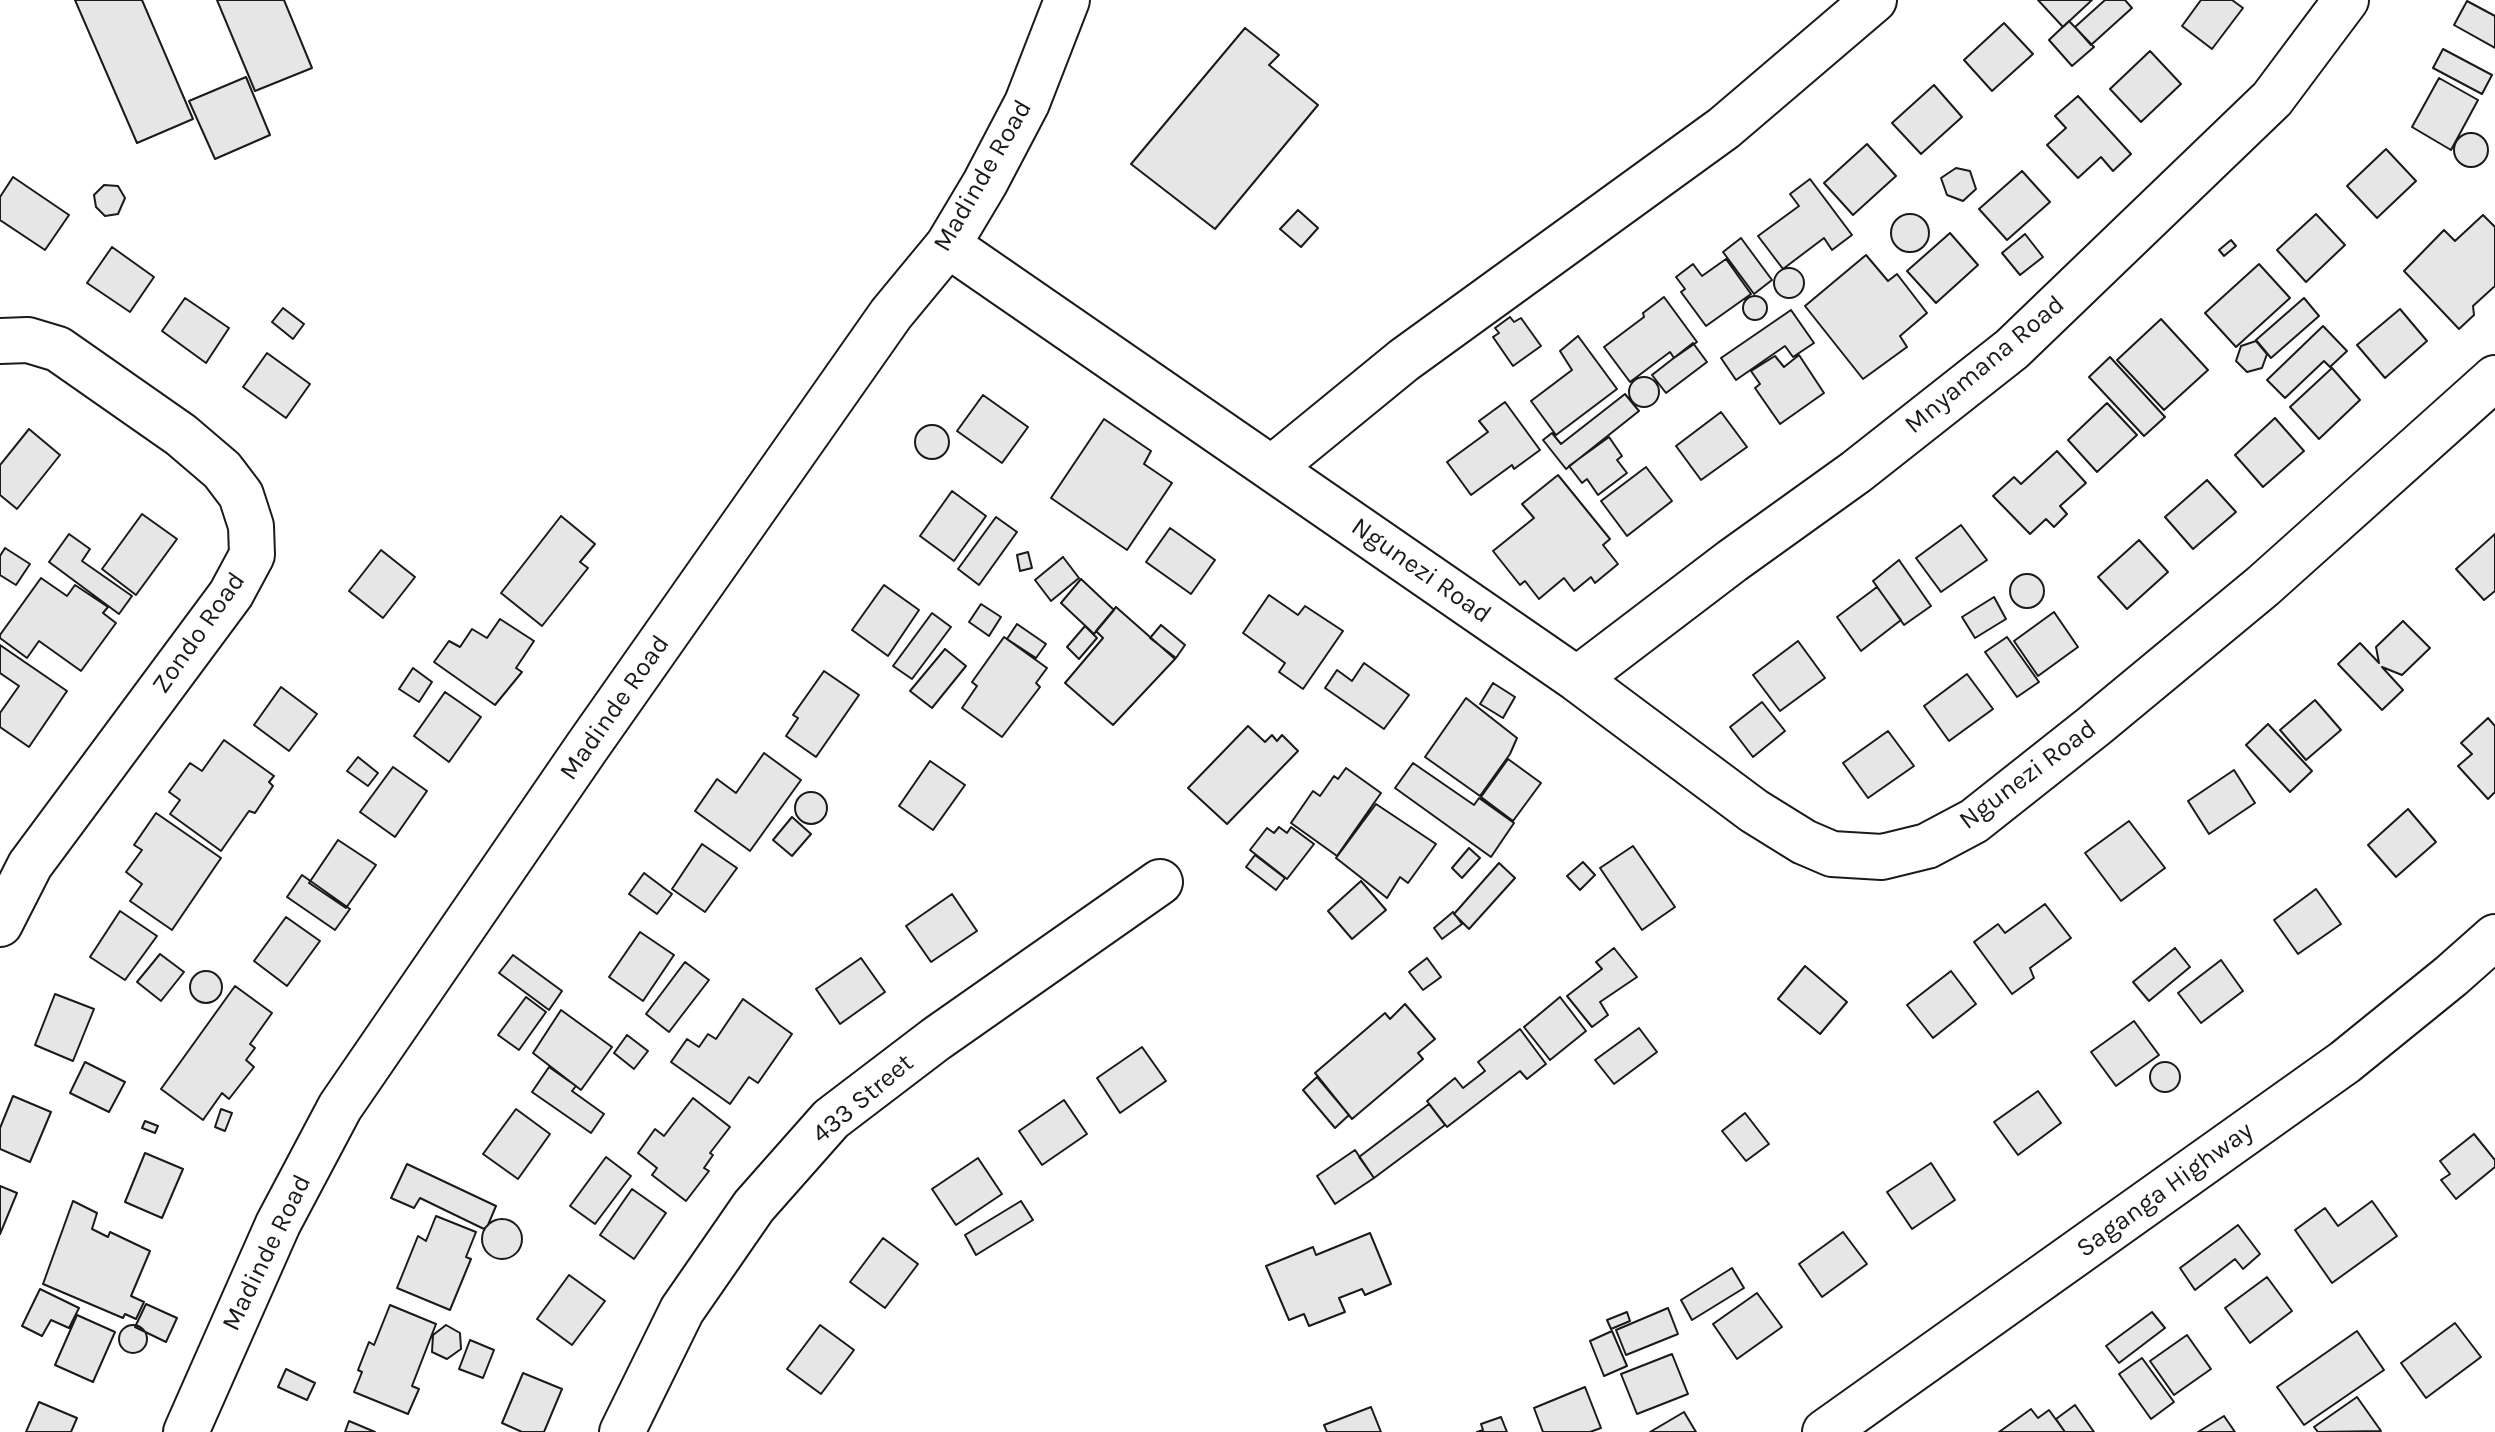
<!DOCTYPE html>
<style>
body{margin:0}
canvas{display:block;background:#fff}
</style>
<canvas width="2495" height="1432"></canvas>
<script>
const context = document.querySelector('canvas').getContext('2d');
context.lineJoin = 'round';
function fill(path, color) { context.fillStyle = color; context.fill(path, 'evenodd'); }
const poly = rows => new Path2D(rows.map(r => 'M' + r).join(''));
function strokePath(path, color, width, dash) { context.strokeStyle = color; context.lineWidth = width; context.lineCap = dash ? 'butt' : 'round'; context.setLineDash(dash || []); context.stroke(path); }
function drawText(font, color, halo, rows, align = 'center') {
  context.font = font + ' Karla,sans-serif'; context.lineWidth = 6; context.setLineDash([]); context.textBaseline = 'middle'; context.strokeStyle = halo; context.fillStyle = color; for (const [text, x, y, turn = 0] of rows) {
    context.save(); context.translate(x, y); context.rotate((+turn || 0) * Math.PI / 180); context.textAlign = isNaN(turn) ? turn : align; if (halo) context.strokeText(text, 0, 0); context.fillText(text, 0, 0); context.restore();
  }
}
const building = poly([
 [75,0,142,0,193,119,137,143,75,0],
 [217,0,284,0,312,68,255,91,217,0],
 [2038,0,2092,0,2063,27,2038,0],
 [2105,0,2125,0,2132,8,2091,45,2075,27,2105,0],
 [2201,0,2232,0,2243,8,2212,49,2182,26,2201,0],
 [2467,1,2495,16,2495,48,2454,25,2467,1],
 [2069,21,2094,47,2072,66,2049,40,2069,21],
 [2004,23,2033,54,1992,91,1964,60,2004,23],
 [1245,28,1279,55,1269,65,1318,105,1215,229,1131,164,1245,28],
 [2443,49,2492,75,2482,94,2433,68,2443,49],
 [2150,51,2181,84,2141,122,2110,89,2150,51],
 [246,77,270,135,215,159,189,101,246,77],
 [2439,78,2478,100,2451,150,2412,127,2439,78],
 [1934,85,1962,117,1921,154,1892,123,1934,85],
 [2078,96,2131,154,2113,171,2101,157,2078,178,2047,145,2066,128,2055,116,2078,96],
 '2454 150a17 17 0 1 1 34 0a17 17 0 1 1-34 0Z',
 [1867,144,1896,176,1853,215,1824,183,1867,144],
 [2386,149,2416,181,2377,218,2347,186,2386,149],
 [1956,168,1970,171,1976,189,1963,201,1947,195,1941,178,1956,168],
 [2022,171,2050,202,2007,240,1979,209,2022,171],
 [13,177,69,215,45,250,0,220,0,197,13,177],
 [1810,179,1852,235,1832,250,1824,238,1783,269,1758,236,1799,206,1790,194,1810,179],
 [104,185,118,186,125,198,118,214,105,216,96,207,94,195,104,185],
 [1298,210,1318,228,1301,247,1280,229,1298,210],
 '1891 233a19 19 0 1 1 38 0a19 19 0 1 1-38 0Z',
 [2316,214,2345,245,2306,282,2277,250,2316,214],
 [2483,215,2495,227,2495,286,2473,306,2474,315,2459,329,2404,271,2444,230,2455,241,2483,215],
 [1950,233,1978,265,1936,303,1907,271,1950,233],
 [2025,234,2043,257,2020,275,2002,253,2025,234],
 [1741,238,1772,280,1754,294,1723,252,1741,238],
 [2231,240,2236,246,2224,256,2219,250,2231,240],
 [112,247,154,277,130,312,87,283,112,247],
 [1866,255,1888,281,1897,274,1927,313,1900,336,1907,347,1863,379,1805,306,1866,255],
 [1726,259,1751,294,1706,326,1681,292,1685,289,1676,277,1693,264,1702,276,1726,259],
 [2259,264,2290,298,2236,347,2205,313,2259,264],
 '1774 283a15 15 0 1 1 30 0a15 15 0 1 1-30 0Z',
 '1743 308a12 12 0 1 1 24 0a12 12 0 1 1-24 0Z',
 [1664,297,1697,342,1674,358,1670,352,1630,382,1604,347,1644,317,1643,313,1664,297],
 [185,298,229,328,206,363,162,331,185,298],
 [2304,298,2319,316,2271,358,2256,340,2304,298],
 [283,308,304,324,293,339,272,322,283,308],
 [2400,309,2427,341,2385,378,2357,345,2400,309],
 [1791,310,1814,343,1793,357,1785,346,1736,380,1721,358,1791,310],
 [1510,317,1514,322,1521,318,1541,346,1513,366,1493,337,1499,333,1495,328,1510,317],
 [2161,319,2208,370,2164,410,2117,360,2161,319],
 [2323,326,2347,351,2330,367,2324,361,2285,398,2267,380,2323,326],
 [1578,336,1617,389,1556,435,1531,401,1572,370,1560,351,1578,336],
 [2256,341,2267,354,2262,368,2247,372,2236,361,2241,346,2256,341],
 [1693,343,1707,362,1666,393,1652,375,1693,343],
 [267,353,310,384,286,418,243,387,267,353],
 [1799,355,1824,393,1780,424,1755,388,1760,384,1751,371,1775,356,1784,367,1799,355],
 [2110,357,2165,417,2144,436,2089,377,2110,357],
 [2332,368,2360,400,2319,439,2290,407,2332,368],
 '1629 392a15 15 0 1 1 30 0a15 15 0 1 1-30 0Z',
 [1625,394,1639,411,1566,469,1543,440,1552,433,1561,444,1625,394],
 [983,395,1028,427,1002,463,957,431,983,395],
 [1505,402,1540,450,1514,469,1512,465,1471,495,1447,462,1488,432,1479,421,1505,402],
 [2107,403,2137,435,2097,472,2068,440,2107,403],
 [1721,412,1747,447,1701,480,1676,446,1721,412],
 [2275,418,2304,451,2263,487,2235,455,2275,418],
 [1104,419,1151,451,1144,464,1172,483,1127,550,1051,498,1104,419],
 '915 442a17 17 0 1 1 34 0a17 17 0 1 1-34 0Z',
 [29,429,60,455,17,509,0,495,0,465,29,429],
 [1609,437,1622,456,1617,460,1627,473,1598,495,1587,479,1582,483,1569,466,1609,437],
 [2057,451,2086,483,2060,506,2067,514,2054,527,2046,519,2030,534,1993,496,2014,477,2021,484,2057,451],
 [1646,467,1672,501,1627,536,1601,501,1646,467],
 [1558,475,1610,539,1603,545,1618,564,1595,583,1591,577,1574,591,1564,578,1539,599,1525,581,1520,585,1493,551,1534,518,1522,504,1558,475],
 [2207,480,2236,512,2193,549,2165,517,2207,480],
 [952,491,986,516,954,561,920,536,952,491],
 [142,514,177,539,136,595,102,569,142,514],
 [561,516,595,544,580,562,588,568,542,626,501,593,561,516],
 [996,517,1017,532,979,585,958,569,996,517],
 [1961,525,1987,560,1941,592,1916,558,1961,525],
 [1170,528,1215,560,1191,594,1146,562,1170,528],
 [69,534,90,549,82,561,132,596,119,614,49,562,69,534],
 [2495,534,2495,591,2484,600,2456,569,2495,534],
 [2139,540,2168,572,2127,609,2098,577,2139,540],
 [5,548,30,564,16,585,0,575,0,556,5,548],
 [381,550,415,577,383,618,349,591,381,550],
 [1028,552,1032,568,1020,571,1017,555,1028,552],
 [1063,557,1079,578,1051,601,1035,580,1063,557],
 [1899,560,1931,606,1904,625,1873,581,1899,560],
 '2010 591a17 17 0 1 1 34 0a17 17 0 1 1-34 0Z',
 [41,578,67,596,75,585,108,607,103,613,116,623,81,671,39,641,27,658,0,638,0,635,41,578],
 [1081,579,1114,610,1094,634,1061,603,1081,579],
 [884,585,919,610,888,656,852,630,884,585],
 [1877,587,1901,620,1861,651,1837,617,1877,587],
 [1269,595,1298,615,1305,606,1343,631,1303,689,1279,672,1285,663,1243,633,1269,595],
 [1994,597,2006,619,1975,638,1962,617,1994,597],
 [981,604,1001,617,989,636,969,622,981,604],
 [1116,607,1175,659,1113,725,1065,683,1103,638,1096,631,1116,607],
 [2054,612,2078,647,2038,676,2014,641,2054,612],
 [932,613,951,627,912,679,893,666,932,613],
 [500,619,534,641,516,668,522,672,495,705,434,662,449,641,460,647,472,629,487,638,500,619],
 [2403,621,2430,648,2402,675,2382,667,2403,690,2382,710,2338,664,2360,643,2379,663,2376,647,2403,621],
 [1017,624,1046,644,1036,658,1007,639,1017,624],
 [1161,625,1185,645,1176,658,1150,638,1161,625],
 [1085,626,1097,638,1079,659,1067,647,1085,626],
 [1004,637,1047,668,1036,683,1040,687,1002,737,962,708,977,686,972,682,1004,637],
 [2007,637,2039,682,2017,697,1985,652,2007,637],
 [1798,641,1825,678,1780,711,1753,675,1798,641],
 [0,645,67,691,29,747,0,727,0,713,19,686,0,673,0,645],
 [945,649,966,666,932,708,910,691,945,649],
 [1364,663,1409,695,1384,729,1325,688,1337,670,1352,681,1364,663],
 [413,668,432,682,419,702,399,689,413,668],
 [824,671,859,695,816,757,786,736,798,718,793,715,824,671],
 [1967,674,1993,709,1949,741,1924,706,1967,674],
 [1493,683,1515,697,1503,718,1480,704,1493,683],
 [281,687,317,714,289,751,254,725,281,687],
 [445,692,481,717,449,762,414,736,445,692],
 [1466,698,1517,738,1510,754,1480,796,1425,757,1466,698],
 [2315,700,2341,730,2306,760,2280,730,2315,700],
 [1762,702,1785,731,1753,757,1730,727,1762,702],
 [2488,718,2495,726,2495,792,2488,799,2458,766,2472,754,2461,743,2488,718],
 [2268,724,2312,771,2290,792,2246,745,2268,724],
 [1248,726,1265,742,1272,735,1277,741,1282,735,1298,751,1227,824,1188,788,1248,726],
 [1888,731,1914,766,1868,798,1843,763,1888,731],
 [224,740,274,776,269,782,273,786,255,813,249,811,221,851,170,814,180,800,169,792,190,763,202,771,224,740],
 [764,753,801,780,750,851,695,811,717,779,736,793,764,753],
 [358,757,378,773,368,786,347,771,358,757],
 [1508,759,1541,783,1513,821,1481,797,1508,759],
 [930,761,965,785,933,830,899,806,930,761],
 [1413,763,1474,805,1479,798,1514,823,1491,857,1395,788,1413,763],
 [393,767,427,791,395,837,360,812,393,767],
 [1346,768,1381,793,1337,856,1291,823,1313,791,1320,796,1334,776,1338,779,1346,768],
 [2234,770,2255,803,2209,834,2188,801,2234,770],
 '795 808a16 16 0 1 1 32 0a16 16 0 1 1-32 0Z',
 [1376,804,1436,844,1408,883,1400,877,1387,898,1336,858,1376,804],
 [2408,809,2436,842,2396,877,2368,845,2408,809],
 [156,813,221,858,172,930,130,901,142,884,126,872,142,850,134,845,156,813],
 [792,817,811,834,792,856,773,840,792,817],
 [2129,821,2165,868,2121,901,2085,853,2129,821],
 [1279,827,1287,833,1291,827,1314,844,1287,879,1250,850,1267,828,1274,833,1279,827],
 [338,840,376,865,346,908,309,883,338,840],
 [702,844,737,868,705,912,672,889,702,844],
 [1633,846,1675,907,1642,930,1600,868,1633,846],
 [1469,848,1480,858,1462,878,1452,868,1469,848],
 [1255,855,1285,878,1276,890,1246,867,1255,855],
 [1583,862,1595,875,1580,890,1567,876,1583,862],
 [1499,863,1515,878,1469,929,1454,914,1499,863],
 [644,873,672,894,657,914,629,894,644,873],
 [302,875,350,909,335,930,287,897,302,875],
 [1361,881,1386,910,1352,939,1328,911,1361,881],
 [2316,889,2341,924,2298,954,2274,920,2316,889],
 [952,894,977,931,931,962,906,926,952,894],
 [2045,904,2071,938,2030,968,2034,978,2012,994,1974,942,1998,924,2005,933,2045,904],
 [120,911,157,936,125,980,90,957,120,911],
 [1453,912,1462,924,1442,939,1434,928,1453,912],
 [286,917,320,941,287,986,254,961,286,917],
 [640,932,674,955,643,1001,609,977,640,932],
 [1614,948,1637,977,1600,1002,1608,1015,1592,1027,1567,996,1602,969,1596,962,1614,948],
 [2175,948,2190,967,2149,1001,2133,982,2175,948],
 [160,954,184,972,161,1001,137,982,160,954],
 [513,955,562,991,549,1010,499,973,513,955],
 [861,958,885,992,840,1024,816,989,861,958],
 [1427,958,1441,977,1423,990,1409,972,1427,958],
 [2221,960,2243,991,2201,1023,2178,993,2221,960],
 [685,962,709,980,669,1032,646,1014,685,962],
 [1805,966,1847,1002,1820,1034,1778,999,1805,966],
 '190 987a16 16 0 1 1 32 0a16 16 0 1 1-32 0Z',
 [1951,971,1976,1004,1933,1038,1907,1005,1951,971],
 [235,986,272,1013,250,1044,255,1048,246,1060,254,1067,229,1099,222,1093,203,1120,161,1089,235,986],
 [55,994,94,1009,73,1061,35,1045,55,994],
 [526,997,546,1012,519,1050,498,1035,526,997],
 [1560,997,1586,1031,1550,1060,1524,1027,1560,997],
 [743,999,792,1034,758,1083,749,1077,730,1104,671,1062,687,1039,699,1047,708,1034,716,1039,743,999],
 [1405,1004,1435,1039,1418,1053,1423,1059,1352,1119,1315,1073,1385,1013,1390,1019,1405,1004],
 [561,1010,612,1047,581,1090,533,1053,561,1010],
 [2134,1021,2159,1055,2116,1086,2091,1052,2134,1021],
 [1639,1028,1657,1052,1614,1084,1595,1060,1639,1028],
 [1520,1029,1546,1064,1527,1079,1520,1071,1447,1127,1427,1101,1455,1078,1463,1088,1485,1071,1478,1062,1520,1029],
 [627,1035,648,1051,634,1069,614,1053,627,1035],
 [1142,1047,1166,1081,1120,1113,1097,1078,1142,1047],
 [85,1062,125,1082,109,1112,70,1093,85,1062],
 '2150 1077a15 15 0 1 1 30 0a15 15 0 1 1-30 0Z',
 [549,1067,576,1086,572,1091,604,1114,591,1133,532,1092,549,1067],
 [1317,1077,1349,1115,1335,1128,1303,1090,1317,1077],
 [2038,1091,2061,1123,2018,1155,1994,1122,2038,1091],
 [13,1096,51,1112,30,1162,0,1149,0,1128,13,1096],
 [693,1098,730,1127,710,1153,713,1155,704,1168,709,1171,686,1201,652,1175,657,1168,638,1153,655,1129,664,1136,693,1098],
 [1064,1100,1087,1134,1042,1165,1019,1131,1064,1100],
 [1429,1104,1445,1125,1374,1178,1359,1157,1429,1104],
 [221,1109,232,1113,225,1131,215,1127,221,1109],
 [516,1109,550,1134,518,1179,483,1154,516,1109],
 [1745,1113,1769,1144,1746,1161,1722,1131,1745,1113],
 [145,1121,158,1126,155,1133,142,1128,145,1121],
 [2474,1134,2495,1160,2495,1167,2456,1199,2441,1180,2450,1174,2440,1161,2474,1134],
 [1355,1150,1374,1178,1335,1204,1317,1176,1355,1150],
 [145,1153,183,1169,162,1218,125,1202,145,1153],
 [606,1157,631,1176,595,1224,570,1206,606,1157],
 [978,1158,1002,1194,956,1225,932,1189,978,1158],
 [1931,1163,1955,1200,1912,1229,1887,1192,1931,1163],
 [407,1164,496,1206,488,1225,484,1229,420,1198,414,1208,391,1198,407,1164],
 [0,1186,17,1193,0,1234,0,1186],
 [632,1189,666,1213,634,1259,600,1235,632,1189],
 [73,1201,97,1213,92,1229,108,1237,110,1232,150,1251,131,1296,144,1302,136,1319,125,1314,123,1318,43,1284,73,1201],
 [1021,1201,1033,1220,976,1255,965,1235,1021,1201],
 [2372,1201,2397,1236,2332,1283,2295,1230,2325,1208,2338,1226,2372,1201],
 [436,1216,476,1232,466,1257,471,1259,450,1310,397,1288,418,1236,426,1241,436,1216],
 '482 1239a20 20 0 1 1 40 0a20 20 0 1 1-40 0Z',
 [2238,1225,2260,1254,2243,1269,2235,1259,2195,1290,2180,1268,2238,1225],
 [1843,1232,1867,1264,1822,1297,1799,1264,1843,1232],
 [1370,1233,1391,1284,1365,1295,1362,1289,1339,1298,1345,1312,1309,1326,1304,1314,1289,1320,1266,1266,1313,1247,1316,1255,1370,1233],
 [883,1238,918,1264,885,1308,850,1282,883,1238],
 [1732,1268,1744,1288,1692,1320,1681,1300,1732,1268],
 [569,1275,605,1301,572,1345,537,1319,569,1275],
 [2267,1277,2292,1311,2250,1343,2225,1308,2267,1277],
 [40,1289,79,1308,69,1328,51,1320,42,1336,22,1326,40,1289],
 [1757,1293,1782,1327,1737,1359,1713,1324,1757,1293],
 [146,1304,177,1318,166,1342,135,1327,146,1304],
 [390,1305,436,1324,412,1386,419,1389,408,1414,354,1392,362,1372,358,1370,369,1342,374,1345,390,1305],
 [1668,1308,1678,1334,1626,1355,1616,1330,1668,1308],
 [1627,1312,1630,1321,1611,1329,1607,1320,1627,1312],
 [2152,1312,2165,1328,2119,1363,2106,1346,2152,1312],
 [77,1315,115,1332,93,1382,55,1365,77,1315],
 [2455,1323,2481,1357,2426,1398,2401,1363,2455,1323],
 [446,1325,460,1333,461,1349,447,1359,432,1352,433,1335,446,1325],
 [820,1325,854,1350,821,1394,787,1369,820,1325],
 '119 1339a14 14 0 1 1 28 0a14 14 0 1 1-28 0Z',
 [1612,1331,1627,1366,1604,1376,1590,1341,1612,1331],
 [2357,1331,2384,1370,2304,1425,2277,1387,2357,1331],
 [2187,1335,2211,1369,2174,1395,2150,1361,2187,1335],
 [470,1340,494,1350,483,1378,459,1369,470,1340],
 [1672,1354,1688,1394,1637,1414,1621,1374,1672,1354],
 [2142,1358,2174,1402,2151,1419,2119,1374,2142,1358],
 [286,1369,315,1383,307,1400,278,1387,286,1369],
 [523,1373,562,1389,544,1432,522,1432,502,1423,523,1373],
 [1585,1387,1601,1428,1590,1432,1543,1432,1534,1408,1585,1387],
 [2357,1397,2381,1431,2318,1432,2314,1427,2357,1397],
 [39,1402,77,1418,71,1432,26,1432,39,1402],
 [2075,1405,2094,1432,2065,1432,2056,1419,2075,1405],
 [1371,1407,1381,1432,1327,1432,1324,1425,1371,1407],
 [2031,1409,2038,1418,2049,1410,2065,1432,1999,1432,2031,1409],
 [1684,1412,1696,1432,1650,1432,1684,1412],
 [2224,1416,2235,1432,2198,1432,2224,1416],
 [1501,1417,1507,1432,1477,1432,1483,1430,1481,1424,1501,1417],
 [349,1421,375,1432,345,1432,349,1421]
]);
fill(building, '#e6e6e6');
strokePath(building, '#1a1a1a', 2);
const minor = poly([
 [948,245,1577,679,1754,811,1804,842,1832,854,1882,857,1927,846,1974,821,2094,726,2263,586,2495,378],
 [0,341,28,340,58,349,181,435,222,470,241,495,251,526,252,555,231,594,30,865,0,924],
 [1272,468,1404,360,1724,128,1874,0],
 [1577,679,1732,561,1856,472,2012,349,2272,99,2346,0],
 [186,1432,278,1224,340,1107,587,747,891,314,948,245,985,183,1027,103,1067,0],
 [622,1432,682,1310,754,1206,831,1119,936,1039,1160,882],
 [1825,1432,2345,1062,2451,976,2495,937]
]);
strokePath(minor, '#1a1a1a', 48);
strokePath(minor, '#fff', 44);
drawText('26px', '#1a1a1a', '#fff', [
 ["Madinde Road",983,176,-60],
 ["Mnyamana Road",1985,365,-40],
 ["Ngunezi Road",1421,571,35],
 ["Zondo Road",199,633,-55],
 ["Madinde Road",615,708,-55],
 ["Ngunezi Road",2028,775,-37],
 ["433 Street",863,1099,-40],
 ["Saganga Highway",2165,1190,-36],
 ["Madinde Road",267,1253,-64]
]);
</script>
